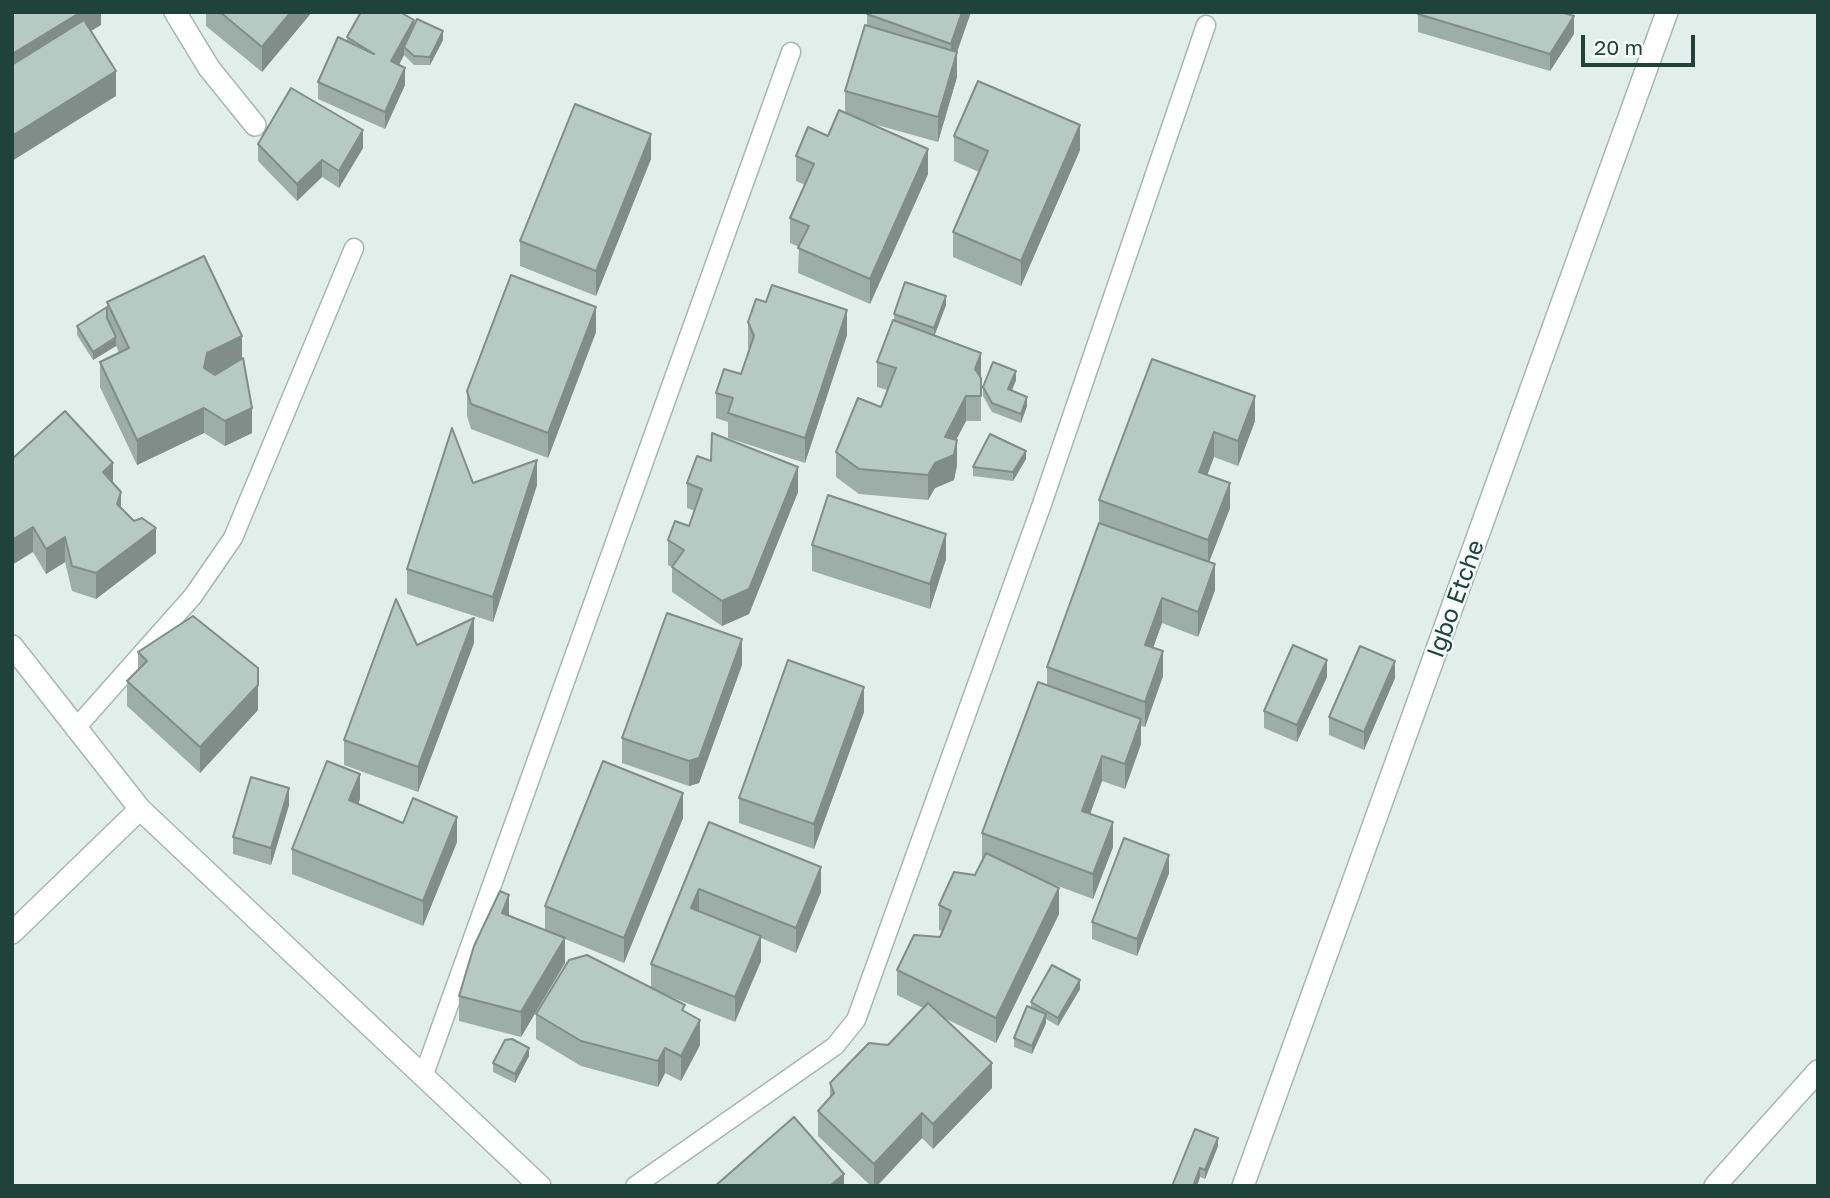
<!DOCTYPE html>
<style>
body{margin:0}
#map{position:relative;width:1830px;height:1198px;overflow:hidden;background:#e2eeea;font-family:"Golos Text",sans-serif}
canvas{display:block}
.frame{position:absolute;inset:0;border:14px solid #1f423b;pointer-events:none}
.scale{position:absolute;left:1581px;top:35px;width:114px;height:32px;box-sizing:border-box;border:4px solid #1f423b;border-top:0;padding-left:9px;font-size:21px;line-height:24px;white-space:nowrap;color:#1f423b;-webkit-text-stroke:5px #f3faf7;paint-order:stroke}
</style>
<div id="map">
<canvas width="1830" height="1198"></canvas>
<div class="frame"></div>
<div class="scale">20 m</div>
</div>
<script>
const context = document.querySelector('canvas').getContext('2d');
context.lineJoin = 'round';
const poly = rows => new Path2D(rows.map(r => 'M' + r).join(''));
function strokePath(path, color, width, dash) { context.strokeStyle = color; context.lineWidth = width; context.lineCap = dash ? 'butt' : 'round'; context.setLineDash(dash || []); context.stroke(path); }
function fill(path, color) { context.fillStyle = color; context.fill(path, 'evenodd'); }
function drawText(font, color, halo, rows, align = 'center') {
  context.font = font + ' "Golos Text",sans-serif'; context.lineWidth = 5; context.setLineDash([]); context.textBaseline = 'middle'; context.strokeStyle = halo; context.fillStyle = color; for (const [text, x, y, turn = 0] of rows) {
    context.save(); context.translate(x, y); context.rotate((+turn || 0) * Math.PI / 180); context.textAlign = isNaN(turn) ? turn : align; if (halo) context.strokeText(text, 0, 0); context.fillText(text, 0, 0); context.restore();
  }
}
const service = poly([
 [75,729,193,596,233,538,354,248],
 [423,1077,791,52],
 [635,1186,835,1046,856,1020,1042,504,1206,25]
]);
const minor = poly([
 [175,12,209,68,255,125],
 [12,646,140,809,540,1186],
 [12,933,140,809],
 [1715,1186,1818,1071]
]);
const tertiary = poly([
 [1243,1186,1667,12]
]);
strokePath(service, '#a4b7b2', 21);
strokePath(minor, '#a4b7b2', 24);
strokePath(tertiary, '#a4b7b2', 24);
strokePath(service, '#fff', 18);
strokePath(minor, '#fff', 21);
strokePath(tertiary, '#fff', 21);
fill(poly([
 [206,12,312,12,262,72,206,26],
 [971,12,957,52,957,77,938,142,866,122,928,174,870,304,798,273,799,247,790,243,790,218,805,185,796,181,796,156,828,136,845,113,845,91,867,26,867,14],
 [1418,14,1574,34,1550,71,1418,32],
 [414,26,443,40,430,65,414,65,404,55,399,65,405,85,385,129,318,99,318,82,347,41,347,37],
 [954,136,1080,150,1021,286,953,257,953,232,979,172,954,161],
 [258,144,363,148,339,188,322,177,297,201,258,161],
 [651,159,596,296,520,266,520,241],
 [107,302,242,358,252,433,225,446,204,433,137,465,100,387,100,362,119,353,116,346,93,360,77,335,77,326,107,307],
 [946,305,934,335,981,353,981,421,966,421,956,439,957,465,954,480,935,488,928,500,859,494,836,477,836,452,881,407,887,390,877,387,877,362,894,320,894,314],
 [748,322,847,335,805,463,728,438,728,422,716,418,716,393,741,374,749,351,748,347],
 [596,332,548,458,471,429,467,416,467,391],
 [1152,359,1255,421,1238,466,1214,457,1207,475,1230,508,1209,562,1215,590,1198,637,1162,623,1153,648,1163,676,1145,727,1141,726,1141,744,1125,789,1102,781,1090,814,1113,847,1093,899,1039,879,1059,914,996,1043,944,1018,992,1088,933,1149,922,1138,877,1186,871,1186,818,1136,818,1111,830,1098,830,1083,888,1045,923,1008,897,995,897,970,940,937,942,931,939,930,939,905,975,875,983,859,982,858,982,833,1047,685,1047,667,1099,523,1099,500],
 [1016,380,1012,391,1027,406,1021,423,992,412,983,396,983,387],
 [12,459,113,483,121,508,156,553,96,599,72,591,65,562,46,574,33,552],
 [1026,459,1013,481,973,476,973,467],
 [473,483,537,485,493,622,407,594,407,569],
 [687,483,798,492,749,614,722,626,672,592,672,567,668,565,668,540,689,526,695,511,687,508],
 [812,545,946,559,930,609,812,571],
 [474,643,418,792,344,765,344,740],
 [138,652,258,710,200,773,127,706,127,681,138,670],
 [742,665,699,783,689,786,622,763,622,738],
 [1327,677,1297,742,1264,728,1264,711],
 [1395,678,1364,750,1329,735,1329,717],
 [864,712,814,849,739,823,739,798],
 [360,799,358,804,403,823,457,842,423,926,292,874,292,849],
 [289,805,271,865,233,854,233,837],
 [683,818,624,963,565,939,565,963,521,1037,459,1021,459,996,509,916,545,930,545,906],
 [709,822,821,892,796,953,761,938,761,961,735,1022,656,991,685,1011,700,1045,681,1081,665,1073,658,1087,581,1066,536,1039,536,1014,651,988,651,964],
 [1169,873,1137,956,1092,939,1092,922],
 [1080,989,1058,1026,1046,1019,1046,1023,1032,1054,1014,1047,1014,1038,1031,1007,1031,1002],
 [529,1056,515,1083,493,1072,493,1063],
 [1218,1146,1205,1179,1200,1177,1197,1186,1172,1186]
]), '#9dada8');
fill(poly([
 [81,12,101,12,101,25,12,79,12,54],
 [291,12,312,12,262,72,262,47],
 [962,12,971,12,951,69,951,44],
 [1574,16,1574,34,1550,71,1550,54],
 [414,20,414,37,404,47,404,55,391,79,391,61],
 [443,31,443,40,430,65,430,57],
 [957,52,957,77,938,142,938,117],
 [405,68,405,85,385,129,385,112],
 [116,71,116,96,12,161,12,136],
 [1080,125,1080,150,1021,286,1021,261],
 [363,130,363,148,339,188,339,171],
 [651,134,651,159,596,296,596,271],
 [928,149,928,174,870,304,870,279],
 [322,160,322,177,297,201,297,184],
 [946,296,946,305,934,337,934,328],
 [596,307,596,332,548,458,548,433],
 [847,310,847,335,805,463,805,438],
 [242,336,242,361,207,378,204,368,207,353],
 [116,337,116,346,93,360,93,352],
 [981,353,981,378,975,369],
 [1016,371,1016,380,1008,398,1008,389],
 [966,396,966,421,947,458,957,440,957,465,954,480,935,488,928,500,928,475],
 [1255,396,1255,421,1238,466,1238,441],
 [1027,397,1027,406,1021,423,1021,414],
 [204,408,204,433,137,465,137,440],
 [252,408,252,433,225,446,225,421],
 [1214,432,1214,457,1199,497,1199,472],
 [1026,451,1026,459,1013,481,1013,472],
 [537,460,537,485,493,622,493,597],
 [113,463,113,488,103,472],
 [798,467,798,492,749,614,722,626,722,601],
 [1230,483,1230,508,1208,565,1208,540],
 [121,492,121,517,117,504],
 [33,527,33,552,12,565,12,540],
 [156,528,156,553,96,599,96,573],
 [946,534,946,559,930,609,930,584],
 [65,537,65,562,46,574,46,549],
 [1215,564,1215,590,1198,637,1198,612],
 [1162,598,1162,623,1145,670,1145,645],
 [474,618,474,643,418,792,418,767],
 [742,639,742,665,699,783,689,786,689,761],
 [1163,651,1163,676,1145,727,1145,702],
 [1327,660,1327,677,1297,742,1297,725],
 [1395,661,1395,678,1364,750,1364,732],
 [258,668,258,710,200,773,200,747],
 [864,687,864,712,814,849,814,824],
 [1141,719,1141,744,1125,789,1125,764],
 [1102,756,1102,781,1082,836,1082,811],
 [360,774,360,799,349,825,349,800],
 [289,788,289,805,271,865,271,848],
 [683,793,683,818,624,963,624,938],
 [457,817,457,842,423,926,423,901],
 [1113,822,1113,847,1093,899,1093,874],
 [1169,855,1169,873,1137,956,1137,939],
 [821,867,821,892,796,953,796,928],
 [1059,888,1059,914,996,1043,996,1018],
 [699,889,699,914,691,908],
 [509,895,509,920,502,913],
 [761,936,761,961,735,1022,735,997],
 [565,938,565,963,521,1037,521,1012],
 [1080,980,1080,989,1058,1026,1058,1018],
 [1046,1014,1046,1023,1032,1054,1032,1046],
 [700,1020,700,1045,681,1081,681,1056],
 [529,1048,529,1056,515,1083,515,1074],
 [665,1048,665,1073,658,1087,658,1061],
 [992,1063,992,1088,933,1149,933,1124],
 [922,1113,922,1138,877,1186,874,1186,874,1164],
 [1218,1138,1218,1146,1205,1179,1205,1170],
 [1200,1168,1200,1177,1197,1186,1193,1186],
 [844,1174,844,1186,830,1186]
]), '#808d88');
const building = poly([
 [12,12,81,12,12,54,12,12],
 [220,12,291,12,262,47,220,12],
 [361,12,400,12,414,20,391,61,405,68,385,112,318,82,338,37,374,54,347,37,361,12],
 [867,12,962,12,951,44,867,14,867,12],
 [1419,12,1561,12,1574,16,1550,54,1418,14,1419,12],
 [417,19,443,31,430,57,414,56,404,47,417,19],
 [84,20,116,71,12,136,12,65,84,20],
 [865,25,957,52,938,117,845,91,865,25],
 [978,81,1080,125,1021,261,953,232,988,151,954,136,978,81],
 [291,88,363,130,339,171,322,160,297,184,258,144,291,88],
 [575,104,651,134,596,271,520,241,575,104],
 [839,110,928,149,870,279,798,248,809,226,790,218,814,164,796,156,808,127,828,136,839,110],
 [204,256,242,336,207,353,204,368,215,375,243,358,252,408,225,421,204,408,137,440,100,362,129,348,107,302,204,256],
 [511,275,596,307,548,433,471,404,467,391,511,275],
 [905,282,946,296,934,328,894,314,905,282],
 [772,285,847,310,805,438,728,413,733,398,716,393,724,369,741,374,754,336,748,322,756,299,766,302,772,285],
 [107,307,107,318,116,337,93,352,77,326,107,307],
 [893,320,981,353,975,369,981,378,981,396,966,396,945,437,957,440,954,455,935,463,928,475,859,469,836,452,858,398,881,407,896,368,877,362,893,320],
 [1152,359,1255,396,1238,441,1214,432,1199,472,1230,483,1208,540,1099,500,1152,359],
 [993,362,1016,371,1008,389,1027,397,1021,414,992,403,983,387,993,362],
 [65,411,113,463,103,472,121,492,117,504,134,521,142,518,156,528,96,573,72,566,65,537,46,549,33,527,12,540,12,459,65,411],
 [452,428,473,483,537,460,493,597,407,569,452,428],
 [712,433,798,467,749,589,722,601,672,567,684,550,668,540,675,521,689,526,702,489,687,483,697,456,711,461,712,433],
 [990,434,1026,451,1013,472,973,467,990,434],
 [828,495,946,534,930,584,812,545,828,495],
 [1099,523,1215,564,1198,612,1162,598,1145,645,1163,651,1145,702,1047,667,1099,523],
 [396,599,417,645,474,618,418,767,344,740,396,599],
 [667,613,742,639,699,758,689,761,622,738,667,613],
 [193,616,258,668,258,685,200,747,127,681,147,661,138,652,193,616],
 [1293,645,1327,660,1297,725,1264,711,1293,645],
 [1360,646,1395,661,1364,732,1329,717,1360,646],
 [788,660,864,687,814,824,739,798,788,660],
 [1038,682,1141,719,1125,764,1102,756,1082,811,1113,822,1093,874,982,833,1038,682],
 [327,761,360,774,349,800,403,823,413,798,457,817,423,901,292,849,327,761],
 [603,761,683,793,624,938,545,906,603,761],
 [251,777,289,788,271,848,233,837,251,777],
 [709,822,821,867,796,928,699,889,691,908,761,936,735,997,651,964,709,822],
 [1124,838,1169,855,1137,939,1092,922,1124,838],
 [986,853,1059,888,996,1018,897,970,914,935,940,937,951,911,939,905,954,872,975,875,986,853],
 [500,891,509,895,502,913,565,938,521,1012,459,996,474,946,500,891],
 [587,955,685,1005,682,1010,700,1020,681,1056,665,1048,658,1061,581,1041,536,1014,569,960,587,955],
 [1052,965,1080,980,1058,1018,1031,1002,1052,965],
 [928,1003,992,1063,933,1124,922,1113,874,1164,818,1111,834,1093,830,1083,869,1043,888,1045,928,1003],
 [1027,1006,1046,1014,1032,1046,1014,1038,1027,1006],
 [512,1039,529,1048,515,1074,493,1063,505,1040,512,1039],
 [794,1117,844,1174,830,1186,715,1186,794,1117],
 [1195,1129,1218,1138,1205,1170,1200,1168,1193,1186,1172,1186,1195,1129]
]);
fill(building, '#b7c9c3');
strokePath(building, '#808d88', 2);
drawText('24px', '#1f423b', '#f3faf7', [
 ["Igbo Etche",1456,599,-70]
]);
</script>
